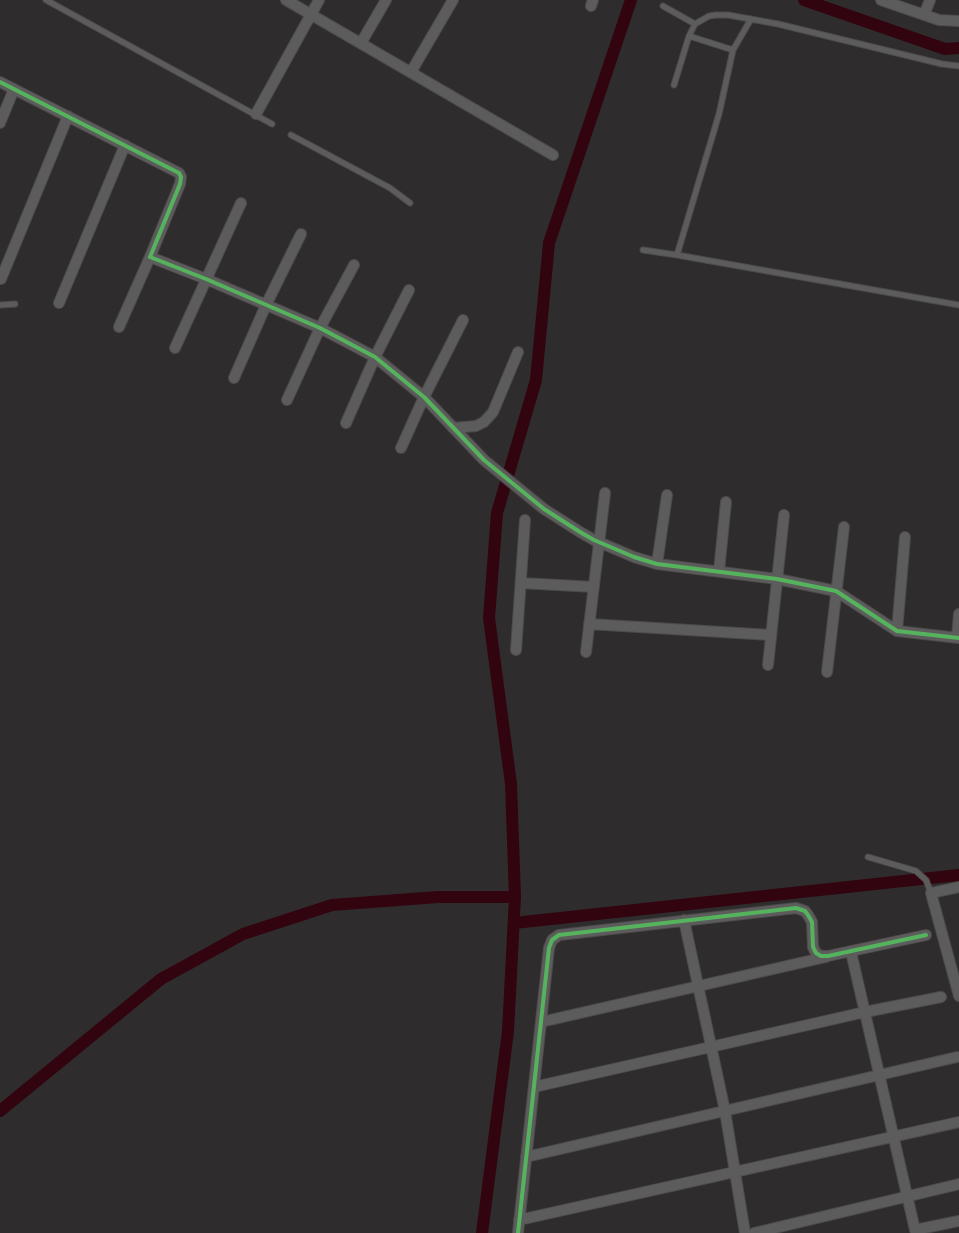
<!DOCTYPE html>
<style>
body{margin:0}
canvas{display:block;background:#2f2c2d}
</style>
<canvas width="959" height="1233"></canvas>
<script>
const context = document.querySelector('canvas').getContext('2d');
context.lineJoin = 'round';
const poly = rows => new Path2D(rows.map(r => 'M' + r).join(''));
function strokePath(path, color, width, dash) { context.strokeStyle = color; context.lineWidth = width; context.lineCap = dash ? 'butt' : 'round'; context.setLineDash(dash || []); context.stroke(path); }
strokePath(poly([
 [804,0,945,49,959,48],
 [514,923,959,875],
 [0,1111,161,979,243,934,332,905,438,897,515,897],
 [482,1233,508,1031,515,897,511,784,489,618,497,513,536,380,549,243,631,0]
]), '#31040f', 12);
const lane = poly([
 [46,0,272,124],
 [663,6,695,24],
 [689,36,733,50,719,114,677,255,959,305],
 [733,50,751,19],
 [674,85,689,36,695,24,709,16,716,15,728,15,778,24,942,64,959,66],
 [291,135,390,188,410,203],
 [643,250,677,255],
 [0,305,15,304],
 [868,857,916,871,926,880,931,893]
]);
const street = poly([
 [286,0,553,155],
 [881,0,939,20,959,21],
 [591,6,593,0],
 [924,15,930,0],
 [361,43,386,0],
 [411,72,453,0],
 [0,82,179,173,181,177,180,184,150,257,206,279,320,328,375,357,424,397,484,460,544,509,580,532,594,540,634,557,657,564,777,579,836,591,897,631,959,638],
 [256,114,319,0],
 [0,123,14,89],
 [1,279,68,116],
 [59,303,125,145],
 [119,327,150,257],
 [175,348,241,203],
 [234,378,266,305,301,234],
 [287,400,320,328,354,265],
 [346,423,375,357,409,290],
 [453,428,476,426,484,422,493,412,518,352],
 [401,448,424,397,463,320],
 [657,564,667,495],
 [719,571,726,502],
 [521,583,594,587],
 [589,624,771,635],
 [897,631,905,537],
 [957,637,959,614],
 [516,650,525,520],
 [586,652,605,493],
 [768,665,784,515],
 [827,672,844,527],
 [959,887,931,893,959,996],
 [684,920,725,1111,745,1233],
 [851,952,915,1230,959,1221],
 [541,1022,826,957],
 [534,1087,865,1012,941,997],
 [526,1157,957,1057],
 [519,1220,959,1122],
 [518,1233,549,948,552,940,559,935,796,908,805,911,808,915,812,922,813,947,816,953,821,956,828,956,926,935],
 [754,1233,959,1184]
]);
strokePath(lane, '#4d4a4a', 7);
strokePath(street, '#4d4a4a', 12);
strokePath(lane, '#5d5c5c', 5);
strokePath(street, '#5d5c5c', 10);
strokePath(poly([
 [0,82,179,173,181,177,180,184,150,257,206,279,320,328,375,357,424,397,484,460,544,509,580,532,594,540,634,557,657,564,777,579,836,591,897,631,959,638],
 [518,1233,549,948,552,940,559,935,796,908,805,911,808,915,812,922,813,947,816,953,821,956,828,956,926,935]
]), '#56b35d', 4);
</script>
